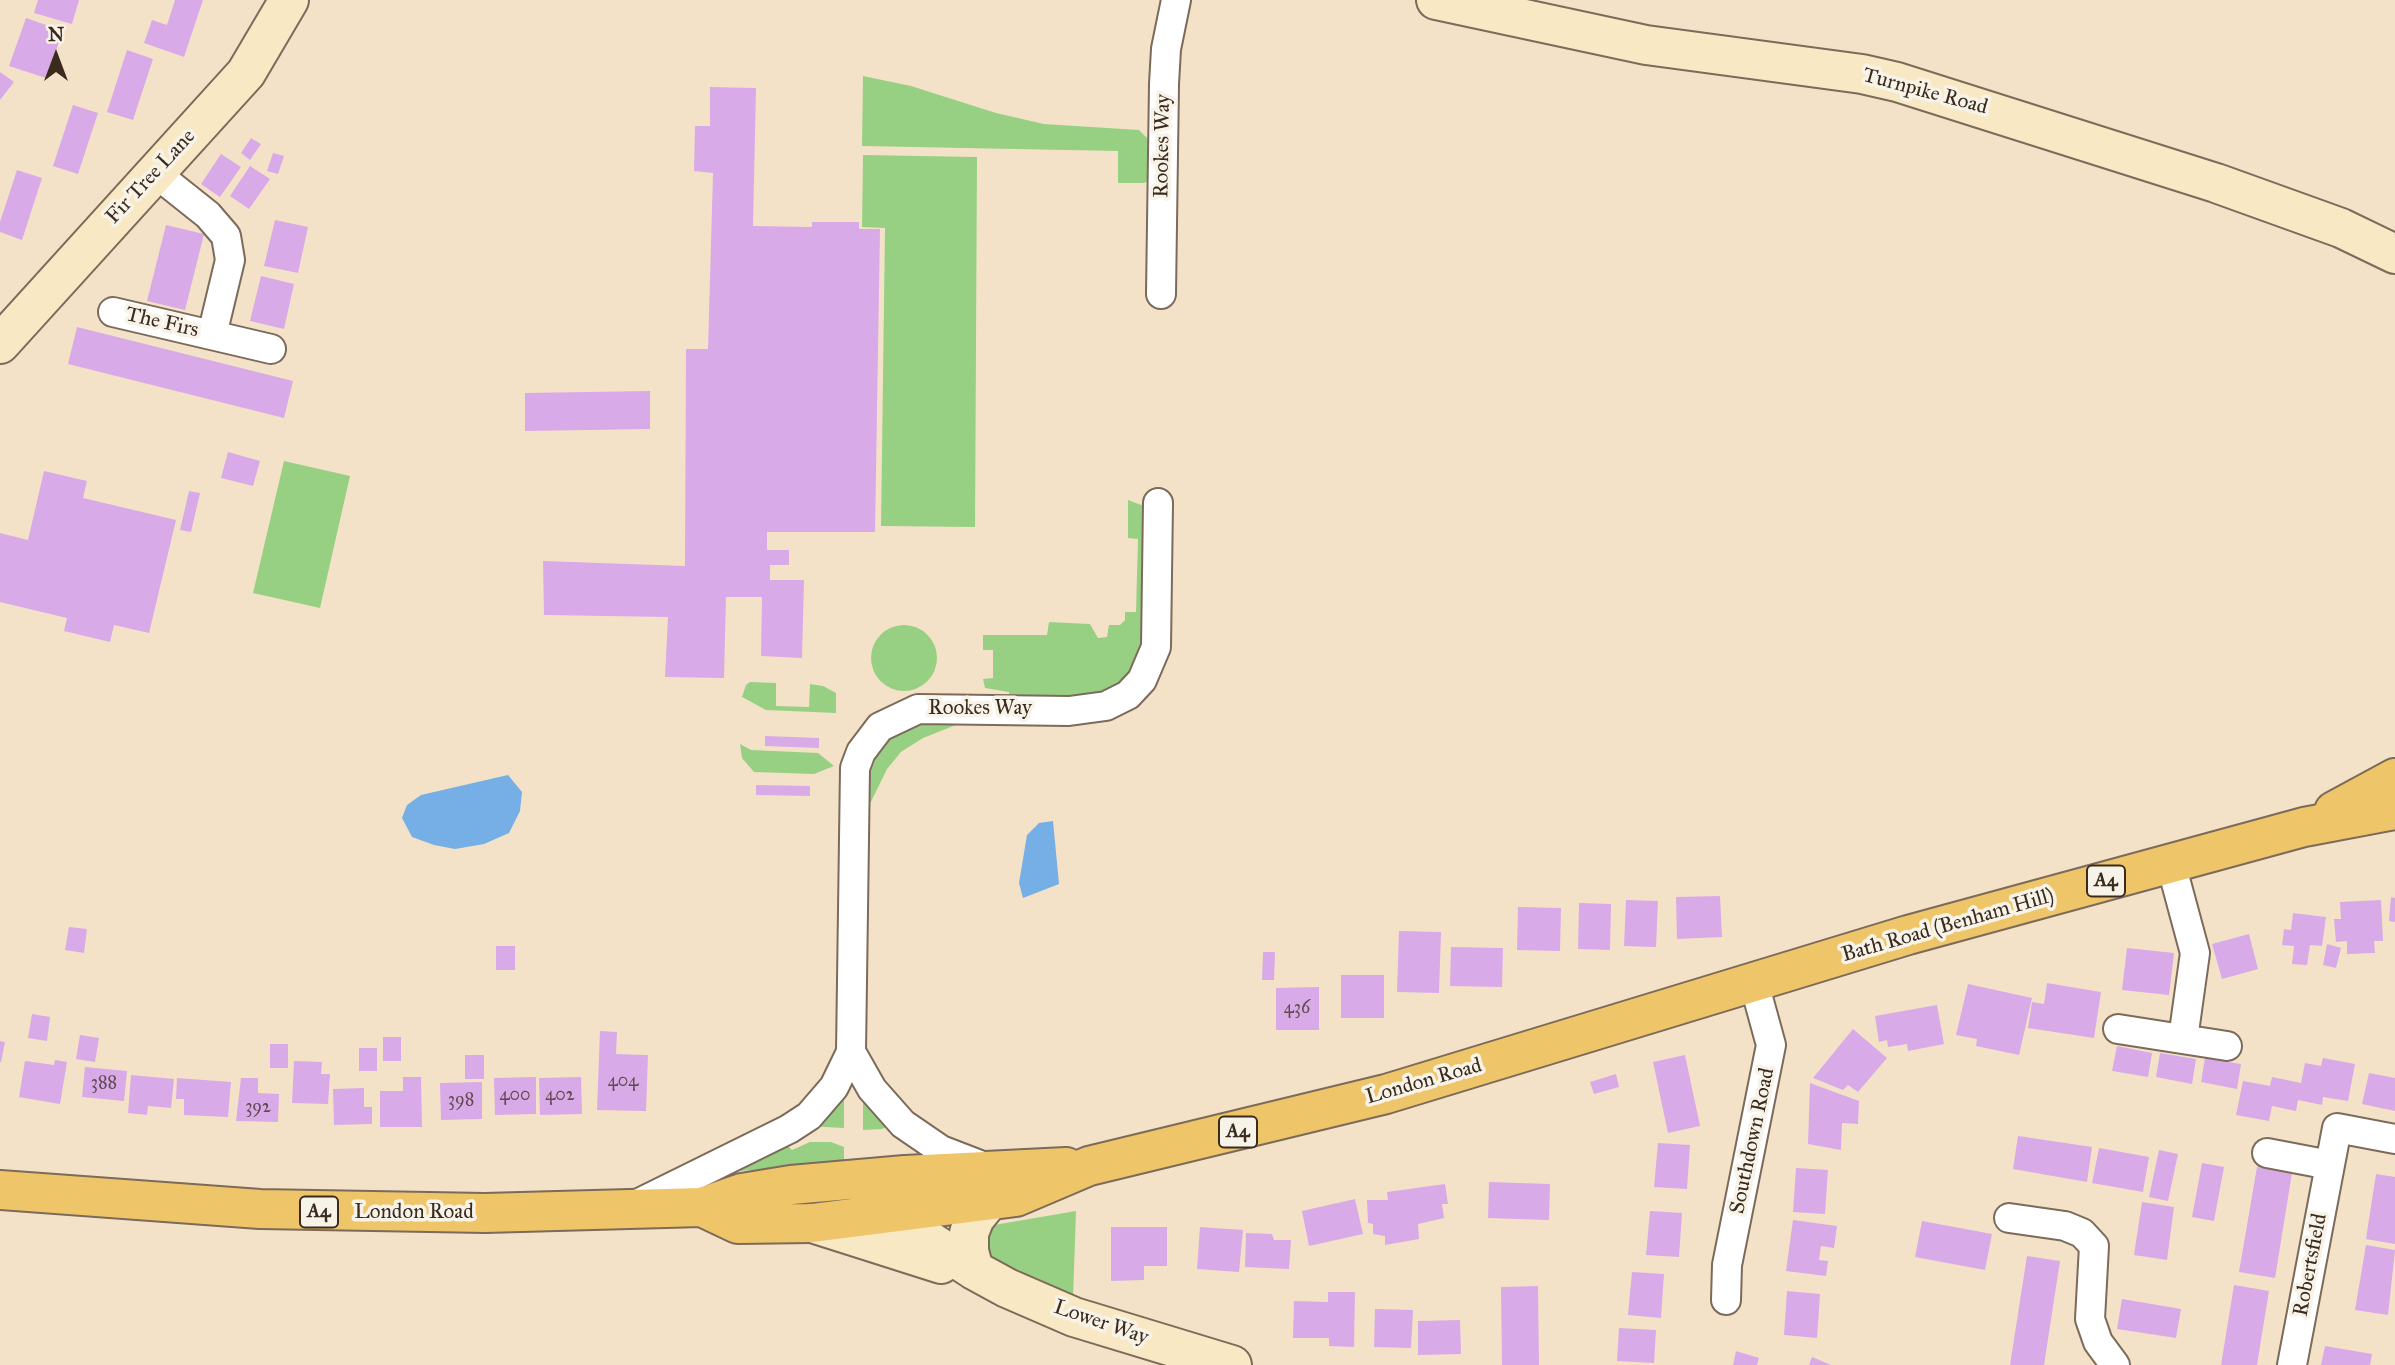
<!DOCTYPE html>
<style>
body{margin:0}
#map{position:relative;width:2395px;height:1365px;overflow:hidden;background:#f4e2c8;font-family:"IM FELL Great Primer",serif}
canvas{display:block}
.north{position:absolute;left:21px;top:21px;width:70px;height:70px;-webkit-text-stroke:5px #f7f3e8;paint-order:stroke;rotate:0deg;font-size:19px;font-weight:700;line-height:28px;text-align:center;color:#3b2a1e}
.north::after{content:'';display:block;margin:auto;width:24px;height:32px;background:#3b2a1e;clip-path:polygon(50% 0,100% 100%,50% 72%,0 100%)}
</style>
<div id="map">
<canvas width="2395" height="1365"></canvas>
<div class="north">N</div>
</div>
<script>
const context = document.querySelector('canvas').getContext('2d');
context.lineJoin = 'round';
function fill(path, color) { context.fillStyle = color; context.fill(path, 'evenodd'); }
const poly = rows => new Path2D(rows.map(r => 'M' + r).join(''));
function strokePath(path, color, width, dash) { context.strokeStyle = color; context.lineWidth = width; context.lineCap = dash ? 'butt' : 'round'; context.setLineDash(dash || []); context.stroke(path); }
function drawText(font, color, halo, rows, align = 'center') {
  context.font = font + ' "IM FELL Great Primer",serif'; context.lineWidth = 7; context.setLineDash([]); context.textBaseline = 'middle'; context.strokeStyle = halo; context.fillStyle = color; for (const [text, x, y, turn = 0] of rows) {
    context.save(); context.translate(x, y); context.rotate((+turn || 0) * Math.PI / 180); context.textAlign = isNaN(turn) ? turn : align; if (halo) context.strokeText(text, 0, 0); context.fillText(text, 0, 0); context.restore();
  }
}
fill(poly([
 [863,76,911,86,996,113,1044,124,1139,130,1151,142,1150,180,1144,183,1118,183,1118,151,862,146],
 [863,155,977,157,975,527,881,526,885,228,862,227],
 [284,461,350,476,320,608,253,593],
 [1128,500,1144,506,1146,512,1145,636,1132,668,1115,686,1096,696,1072,700,1009,699,1009,692,985,688,983,679,993,678,993,650,983,650,983,635,1047,635,1049,622,1090,624,1098,638,1107,637,1109,625,1120,625,1125,620,1125,612,1136,612,1138,539,1128,538],
 '871 658a33 33 0 1 1 66 0a33 33 0 1 1-66 0Z',
 [750,682,776,683,776,706,809,707,810,684,823,686,836,693,836,713,766,710,742,697,746,685],
 [930,720,961,723,923,738,901,752,887,769,865,814,867,782,877,754,897,732],
 [740,744,751,750,818,753,834,766,814,774,754,772,742,758],
 [844,1088,844,1128,806,1126],
 [863,1089,892,1124,882,1129,863,1130],
 [782,1140,792,1150,810,1142,831,1142,844,1147,844,1165,737,1171,734,1166,754,1155,762,1160,782,1149],
 [1076,1211,1073,1299,1014,1273,989,1258,983,1249,988,1226]
]), '#97d083');
fill(poly([
 [508,775,522,792,520,811,509,833,484,844,455,849,434,845,412,837,402,818,407,805,421,795],
 [1053,821,1059,884,1023,898,1019,883,1027,835,1039,823]
]), '#75afe5');
fill(poly([
 [38,0,79,0,72,24,34,13],
 [175,0,203,0,184,57,144,43,152,20,167,25],
 [26,18,63,31,46,78,9,66],
 [127,50,153,59,133,120,107,112],
 [0,72,14,82,0,100],
 [710,87,756,88,753,226,812,227,812,222,859,222,859,229,880,229,875,532,767,532,767,550,789,550,789,565,770,565,770,580,804,580,802,658,761,656,762,597,726,597,724,678,665,677,668,617,544,615,543,561,685,566,686,349,708,349,713,173,694,171,695,126,710,126],
 [73,105,98,113,78,174,53,166],
 [251,138,261,144,250,160,241,153],
 [273,153,284,156,278,174,267,171],
 [221,154,241,167,220,197,201,184],
 [250,166,270,179,249,209,230,196],
 [17,170,42,178,22,240,0,232,0,222],
 [275,220,308,227,298,273,264,266],
 [166,225,204,234,185,310,147,301],
 [261,276,294,284,284,329,250,321],
 [77,327,293,381,284,418,68,364],
 [650,391,650,429,525,431,525,393],
 [228,452,260,461,253,486,221,478],
 [44,471,87,481,83,498,176,520,149,633,114,625,110,642,64,631,67,618,0,602,0,533,28,540],
 [189,491,200,493,191,532,180,530],
 [765,736,819,738,819,748,765,746],
 [756,785,810,786,810,796,756,795],
 [1720,896,1722,937,1677,939,1676,897],
 [2391,897,2395,898,2395,922,2389,921],
 [1626,900,1658,901,1656,947,1624,946],
 [2381,900,2383,941,2374,941,2375,953,2347,954,2347,941,2336,942,2334,919,2341,919,2340,902],
 [1579,903,1611,904,1610,950,1578,949],
 [1518,907,1561,908,1560,951,1517,950],
 [2293,913,2326,917,2322,946,2310,945,2307,965,2292,964,2294,946,2282,945,2284,929,2291,930],
 [69,927,87,929,84,953,65,950],
 [1399,931,1441,932,1439,993,1397,992],
 [2249,934,2258,969,2222,979,2212,944],
 [2327,944,2341,948,2336,968,2323,965],
 [496,946,515,946,515,970,496,970],
 [1451,947,1503,948,1502,987,1450,986],
 [2127,948,2174,953,2169,995,2122,990],
 [1263,952,1275,952,1274,980,1262,980],
 [1341,975,1384,975,1384,1018,1341,1018],
 [2047,983,2101,992,2094,1038,2028,1028,2032,1002,2044,1004],
 [1968,984,2032,998,2019,1055,1976,1046,1977,1039,1956,1035],
 [1319,987,1319,1030,1276,1030,1276,988],
 [1937,1005,1944,1044,1908,1051,1907,1044,1888,1047,1887,1040,1879,1042,1875,1016],
 [32,1014,50,1017,47,1041,28,1038],
 [1853,1029,1887,1058,1858,1092,1848,1085,1843,1090,1813,1078],
 [600,1031,617,1032,616,1054,648,1055,646,1111,597,1110],
 [80,1035,99,1038,95,1062,76,1059],
 [383,1037,401,1037,401,1061,383,1061],
 [0,1041,5,1042,1,1062,0,1062],
 [270,1044,288,1044,288,1068,270,1068],
 [2117,1046,2152,1053,2148,1077,2112,1071],
 [359,1048,377,1048,377,1071,359,1071],
 [2160,1053,2196,1059,2192,1084,2156,1077],
 [465,1055,484,1055,484,1079,465,1079],
 [1685,1055,1700,1126,1668,1133,1653,1062],
 [2205,1058,2241,1064,2237,1089,2201,1082],
 [2323,1058,2355,1064,2348,1101,2323,1097,2322,1105,2298,1100,2296,1111,2272,1106,2269,1121,2236,1115,2243,1081,2270,1086,2272,1077,2301,1083,2305,1063,2321,1066],
 [55,1060,67,1062,60,1104,19,1097,25,1061,54,1065],
 [294,1061,322,1062,321,1074,330,1074,328,1104,292,1103],
 [85,1067,127,1071,124,1101,82,1097],
 [2369,1073,2395,1078,2395,1111,2362,1104],
 [1616,1074,1619,1087,1594,1094,1590,1082],
 [131,1075,174,1079,171,1108,148,1106,147,1115,128,1113],
 [403,1077,421,1077,422,1127,380,1127,380,1091,403,1091],
 [536,1077,536,1114,495,1115,494,1078],
 [581,1077,582,1114,540,1115,539,1078],
 [177,1078,231,1082,228,1117,184,1115,184,1099,176,1099],
 [241,1078,258,1078,258,1093,279,1094,278,1122,236,1121],
 [482,1082,482,1119,441,1120,440,1083],
 [1810,1083,1859,1101,1858,1124,1842,1123,1841,1150,1808,1144],
 [364,1088,364,1107,372,1107,372,1124,334,1125,333,1089],
 [2018,1136,2092,1147,2087,1182,2013,1169],
 [1658,1143,1690,1145,1687,1189,1654,1187],
 [2099,1148,2149,1157,2143,1192,2092,1183],
 [2159,1150,2178,1154,2168,1201,2149,1197],
 [2202,1163,2224,1167,2214,1221,2192,1217],
 [2257,1167,2292,1173,2275,1278,2239,1272],
 [1796,1168,1828,1170,1825,1214,1793,1212],
 [2376,1174,2395,1177,2395,1244,2366,1239],
 [1489,1182,1550,1184,1549,1220,1488,1218],
 [1445,1184,1448,1204,1442,1204,1444,1218,1418,1224,1419,1239,1385,1245,1385,1236,1373,1234,1373,1224,1368,1223,1367,1200,1388,1200,1387,1192],
 [1355,1199,1363,1234,1309,1246,1302,1211],
 [2142,1202,2174,1207,2167,1260,2134,1255],
 [1650,1211,1682,1213,1679,1257,1646,1255],
 [1793,1220,1837,1226,1834,1248,1821,1246,1819,1260,1828,1261,1826,1276,1786,1271],
 [1922,1221,1992,1234,1985,1270,1915,1257],
 [1111,1227,1167,1227,1167,1266,1144,1266,1144,1280,1111,1281],
 [1200,1227,1243,1230,1239,1272,1197,1269],
 [1246,1233,1272,1234,1274,1240,1291,1240,1289,1269,1245,1267],
 [2366,1245,2395,1250,2388,1315,2355,1310],
 [2027,1256,2060,1261,2044,1365,2010,1365],
 [1632,1272,1664,1274,1661,1318,1628,1315],
 [2234,1285,2269,1291,2257,1365,2221,1365],
 [1538,1286,1539,1365,1502,1365,1501,1287],
 [1787,1291,1820,1294,1817,1338,1784,1335],
 [1328,1292,1355,1292,1354,1347,1329,1346,1329,1338,1293,1338,1294,1301,1328,1302],
 [2122,1299,2181,1309,2176,1338,2117,1329],
 [1375,1309,1413,1310,1411,1348,1374,1347],
 [1460,1320,1461,1354,1418,1355,1418,1321],
 [1619,1328,1656,1330,1654,1363,1617,1361],
 [2325,1346,2372,1354,2370,1365,2321,1365],
 [1736,1351,1759,1358,1757,1365,1733,1365],
 [1812,1357,1831,1365,1809,1365]
]), '#d8aae8');
const street = poly([
 [154,172,208,215,226,236,230,260,212,335],
 [1161,294,1164,84,1166,49,1176,0],
 [113,312,271,349],
 [2171,864,2195,953,2183,1039],
 [2118,1029,2227,1046],
 [851,1052,872,1089,903,1124,941,1150,985,1167],
 [2267,1153,2330,1165],
 [637,1204,789,1129,809,1116,834,1087,851,1052,855,768,861,752,880,727,918,709,1069,711,1106,706,1128,695,1142,680,1156,647,1158,503],
 [2009,1218,2065,1226,2082,1233,2094,1246,2090,1319,2098,1342,2115,1365],
 [1726,1300,1727,1265,1771,1045,1754,983],
 [2292,1365,2337,1128,2395,1139]
]);
const secondary = poly([
 [1436,0,1646,45,1862,74,1897,82,2216,183,2341,228,2395,254],
 [0,344,246,73,289,0],
 [869,1206,887,1213,974,1270,1007,1288,1074,1317,1232,1365],
 [812,1223,941,1264],
 [974,1270,969,1251,969,1233,975,1218,988,1202]
]);
const primary = poly([
 [2334,811,2395,778],
 [0,1190,260,1209,485,1213,702,1207,742,1193,791,1185,905,1175,1066,1167],
 [702,1207,738,1224,812,1223,1016,1197,1089,1166,1386,1094,1908,935,2304,827,2395,810]
]);
strokePath(street, '#7c6a5a', 32);
strokePath(secondary, '#7c6a5a', 42);
strokePath(primary, '#7c6a5a', 42);
strokePath(street, '#fff', 28);
strokePath(secondary, '#f8e8c3', 38);
strokePath(primary, '#eec569', 38);
drawText('18px', '#624a50', null, [
 ["436",1297,1009],
 ["404",623,1082],
 ["388",104,1084],
 ["400",515,1096],
 ["402",560,1096],
 ["398",461,1101],
 ["392",258,1108]
]);
for (const [x, y, w] of [
 [2106,881,38],
 [1238,1132,38],
 [319,1212,38]
]) { const box = new Path2D(); box.roundRect(x - w / 2, y - 15.5, w, 31, 5); context.fillStyle = '#f7f3e8'; context.fill(box); strokePath(box, '#3b2a1e', 2); }
drawText('bold 19px', '#3b2a1e', null, [
 ["A4",2106,881],
 ["A4",1238,1132],
 ["A4",319,1212]
]);
drawText('21px', '#3b2a1e', '#f7f3e8', [
 ["Turnpike Road",1925,92,15],
 ["Rookes Way",1163,146,-89],
 ["Fir Tree Lane",151,177,-47],
 ["The Firs",162,323,13],
 ["Rookes Way",980,709],
 ["Bath Road (Benham Hill)",1948,926,-16],
 ["London Road",1424,1082,-16],
 ["Southdown Road",1753,1141,-78],
 ["London Road",414,1213],
 ["Robertsfield",2311,1265,-79],
 ["Lower Way",1101,1323,19]
]);
</script>
